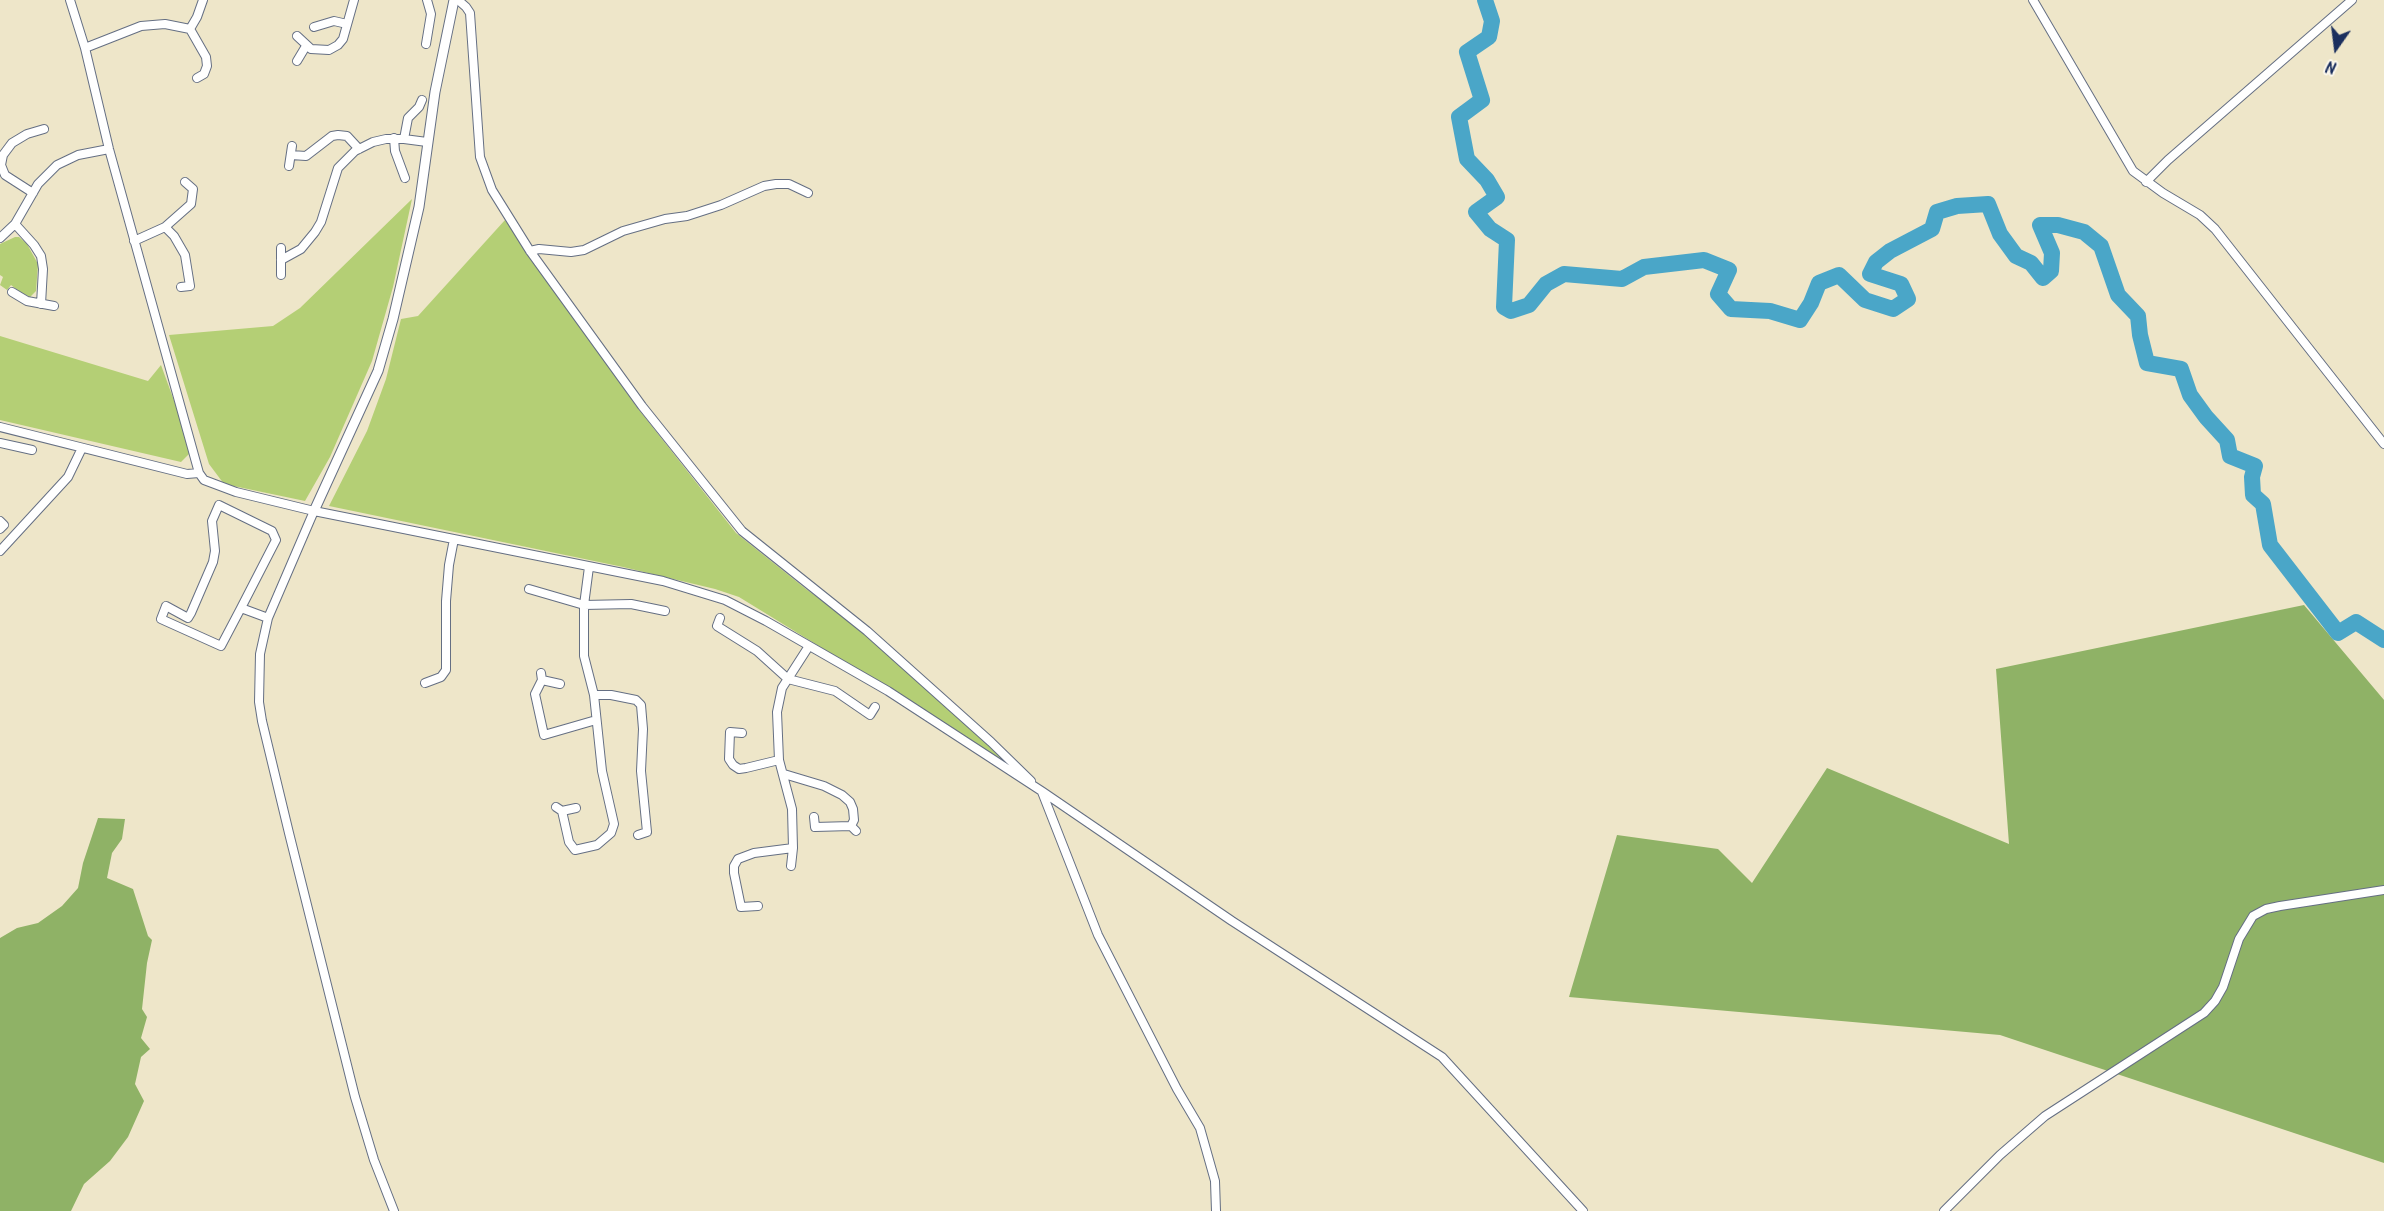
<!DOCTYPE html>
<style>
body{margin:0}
#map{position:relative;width:2384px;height:1211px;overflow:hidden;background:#eee6c9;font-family:Kalam,sans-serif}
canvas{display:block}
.north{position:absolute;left:2306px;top:18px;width:60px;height:60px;-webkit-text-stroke:4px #fbf7ec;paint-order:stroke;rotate:194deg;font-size:16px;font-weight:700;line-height:24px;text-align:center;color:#1b2f5e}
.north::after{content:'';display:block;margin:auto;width:21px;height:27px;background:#1b2f5e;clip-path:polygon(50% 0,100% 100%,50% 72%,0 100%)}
</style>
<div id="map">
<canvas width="2384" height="1211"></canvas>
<div class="north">N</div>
</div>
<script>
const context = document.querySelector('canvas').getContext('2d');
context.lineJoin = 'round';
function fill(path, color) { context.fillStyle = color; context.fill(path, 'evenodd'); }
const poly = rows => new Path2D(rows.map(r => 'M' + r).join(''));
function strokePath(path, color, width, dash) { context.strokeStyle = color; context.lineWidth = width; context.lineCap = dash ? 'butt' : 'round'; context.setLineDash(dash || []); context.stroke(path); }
fill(poly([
 [412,199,393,287,372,361,330,457,305,501,224,484,209,464,169,335,273,326,300,308],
 [505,220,636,406,736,533,806,589,859,628,1009,762,1008,764,1006,765,918,707,739,597,715,589,623,567,329,506,367,431,386,379,401,319,418,316],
 [15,237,19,237,27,244,38,264,36,291,30,297,20,292,11,285,7,290,0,285,3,277,0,275,0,244],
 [0,336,148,381,161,365,180,417,189,454,181,462,0,420]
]), '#b4cf75');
fill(poly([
 [2304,605,2384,700,2384,1163,2000,1035,1569,997,1617,835,1718,849,1752,883,1827,768,2009,844,1996,669],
 [98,818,125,819,122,839,112,853,107,878,133,889,148,936,152,940,147,963,142,1009,147,1017,141,1038,150,1049,141,1057,135,1084,144,1101,128,1137,110,1161,84,1184,71,1211,0,1211,0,938,17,928,38,923,62,906,78,888,83,863]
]), '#8fb266');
strokePath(poly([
 [1485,0,1492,21,1489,37,1467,52,1482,100,1459,117,1467,159,1487,180,1497,197,1476,212,1490,229,1507,240,1504,307,1511,311,1529,305,1546,284,1564,274,1622,279,1644,267,1704,260,1729,270,1718,294,1731,309,1770,311,1800,320,1811,303,1819,283,1839,275,1865,300,1893,309,1908,299,1901,284,1870,274,1876,262,1890,251,1932,229,1937,212,1957,206,1988,204,2000,234,2016,256,2031,263,2043,278,2051,271,2052,253,2040,225,2058,225,2084,232,2101,246,2118,295,2138,316,2140,335,2147,363,2181,369,2190,395,2206,417,2227,440,2230,456,2255,466,2252,477,2253,495,2263,504,2270,545,2338,633,2356,622,2384,640]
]), '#4aa6c8', 16);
const minor = poly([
 [70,0,85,48,109,149,199,473,204,480,236,492,314,511,663,581,725,600,766,621,888,691,1043,792,1232,921,1442,1057,1583,1211],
 [458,0,466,7,470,13,480,157,492,190,530,251,642,406,742,531,867,631,991,742,1031,781],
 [2033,0,2133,171,2163,193,2200,215,2215,229,2384,444],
 [314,27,334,21,347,24],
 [190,29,206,57,207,66,204,74,197,78],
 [297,36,311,49,329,50,338,45,343,39,354,0],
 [426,44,431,14,427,0],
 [85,48,141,26,165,24,190,29,197,17,203,0],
 [297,61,306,46],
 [394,138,395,151,405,178],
 [404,139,408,118,419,107,422,100],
 [291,155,306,156,332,136,338,135,347,136,359,149],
 [289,166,292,146],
 [2146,182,2168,160,2352,0],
 [33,193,5,175,1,165,3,155,12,143,27,134,44,129],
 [15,224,38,184,57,165,78,155,109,149],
 [165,227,191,204,193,189,185,182],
 [0,238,15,224,34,245,41,256,43,269,41,304],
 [134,241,165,227,174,236,185,255,190,286,181,287],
 [281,248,281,275],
 [530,251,539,249,571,252,584,250,623,231,665,219,687,216,721,205,764,186,776,184,789,184,808,193],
 [281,260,301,249,315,232,321,222,338,168,355,151,373,142,386,139,404,139,427,142],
 [12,292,27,301,54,306],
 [0,427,187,474,199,473],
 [0,443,32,450],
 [314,511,268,618,260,654,259,702,262,721,289,833,355,1097,374,1160,394,1211],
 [0,521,4,525,0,529],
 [0,551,68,477,82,448],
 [529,589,584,605,631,604,665,611],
 [241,608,276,540,272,531,219,505,212,521,215,551,213,562,191,613,188,618,166,606,161,619,221,646,241,608,268,618],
 [720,618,717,626,757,651,788,679,835,691,870,715,875,707],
 [541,673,542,680,535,694,544,735,596,720],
 [542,680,560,684],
 [425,683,441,677,446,670,446,601,449,565,454,539],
 [594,695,611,695,636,700,641,705,643,729,641,771,647,832,638,835],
 [742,733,730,732,729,759,733,765,739,769,746,768,779,760],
 [784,774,824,786,842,795,850,802,853,809,854,820,851,826],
 [1042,792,1098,935,1177,1089,1200,1128,1215,1181,1216,1211],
 [556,807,562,811,569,842,575,850,597,845,611,833,614,824,602,771,594,695,584,656,584,605,589,567],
 [562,811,576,808],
 [814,817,815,827,851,826,856,831],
 [793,848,792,809,779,760,777,712,782,688,809,646],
 [758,906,741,907,734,873,734,866,738,859,754,853,793,848,791,866],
 [1944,1211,2000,1155,2045,1116,2204,1013,2215,1001,2223,987,2239,939,2253,916,2266,909,2280,906,2384,890]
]);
const tertiary = poly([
 [314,511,378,371,393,319,419,207,435,92,454,0]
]);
strokePath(minor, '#656f83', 10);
strokePath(tertiary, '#656f83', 11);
strokePath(minor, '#fff', 8);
strokePath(tertiary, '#fff', 9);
</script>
